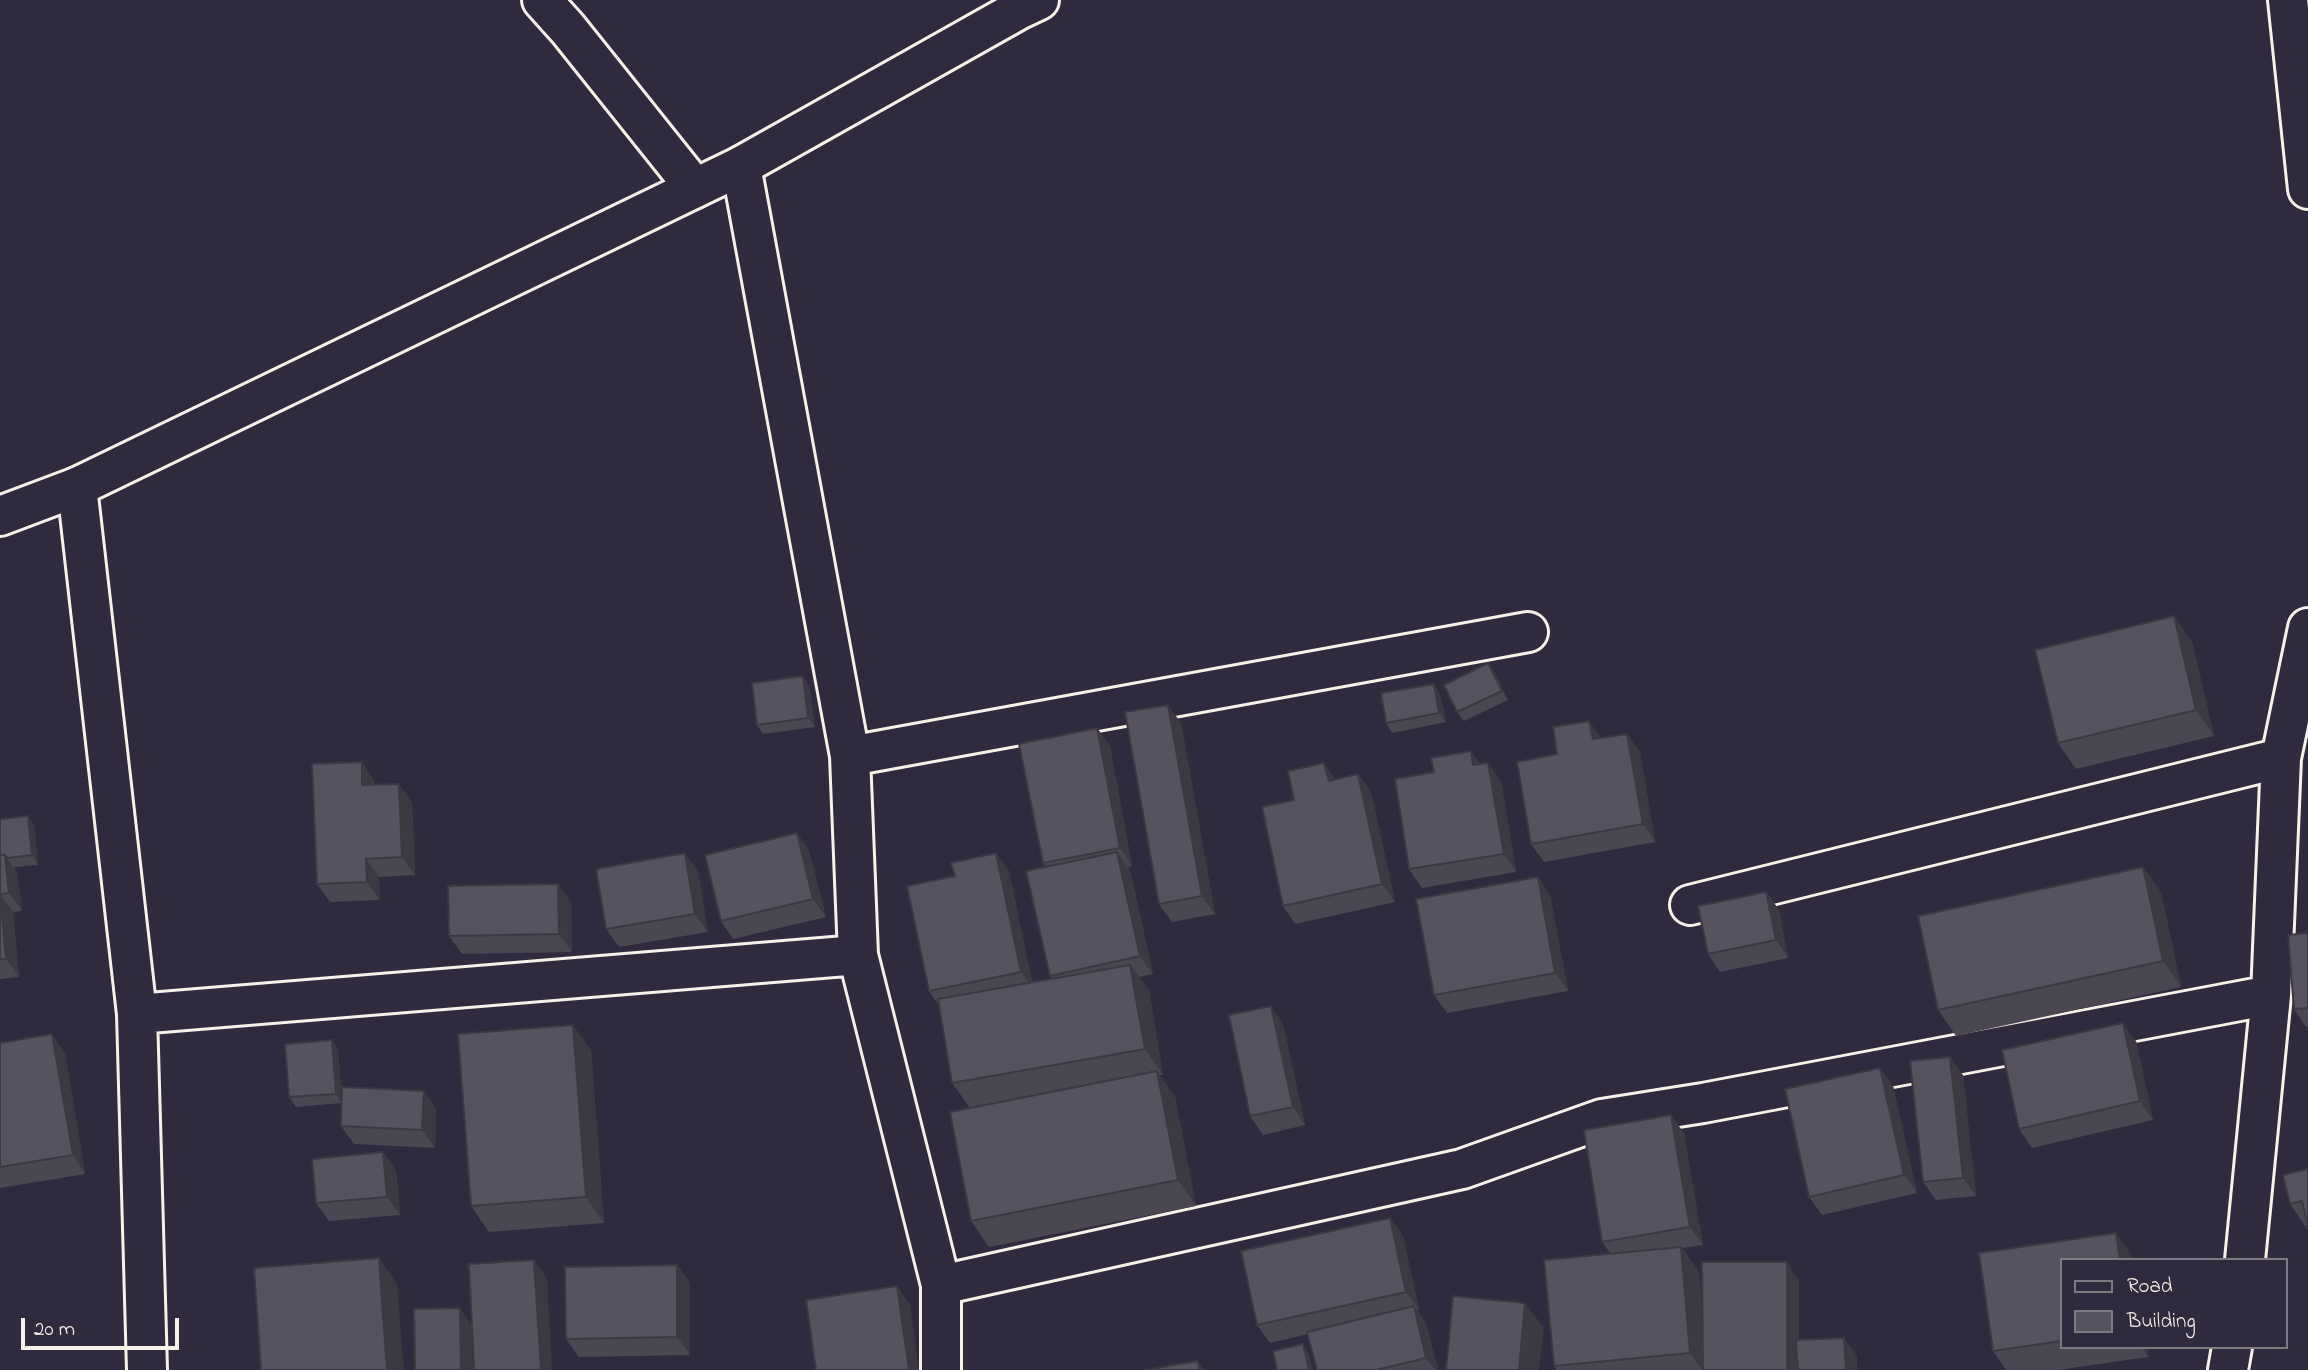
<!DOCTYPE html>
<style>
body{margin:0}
#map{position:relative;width:2308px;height:1370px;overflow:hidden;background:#2f2a3d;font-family:"Indie Flower",sans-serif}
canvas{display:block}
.legend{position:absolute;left:2060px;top:1258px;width:228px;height:91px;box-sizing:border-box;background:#2f2a3d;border:2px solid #7e7a81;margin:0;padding:9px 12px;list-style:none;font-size:21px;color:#f4f1e8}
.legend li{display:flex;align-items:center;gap:14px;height:35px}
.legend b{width:35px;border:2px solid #7e7a81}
.scale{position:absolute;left:21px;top:1318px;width:158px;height:32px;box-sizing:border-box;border:4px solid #f4f1e8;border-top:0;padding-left:9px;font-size:21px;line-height:24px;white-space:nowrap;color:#f4f1e8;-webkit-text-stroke:5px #2f2a3d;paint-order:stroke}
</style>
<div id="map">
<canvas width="2308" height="1370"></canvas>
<ul class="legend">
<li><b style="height:9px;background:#2f2a3d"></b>Road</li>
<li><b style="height:19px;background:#56525f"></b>Building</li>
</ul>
<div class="scale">20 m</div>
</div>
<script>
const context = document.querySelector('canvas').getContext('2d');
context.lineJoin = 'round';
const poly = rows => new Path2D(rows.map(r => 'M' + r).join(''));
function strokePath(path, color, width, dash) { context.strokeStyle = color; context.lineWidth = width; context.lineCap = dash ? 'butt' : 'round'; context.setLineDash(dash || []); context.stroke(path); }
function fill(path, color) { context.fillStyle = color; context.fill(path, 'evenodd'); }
const minor = poly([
 [542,0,568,29,695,188],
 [2288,0,2308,189],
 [741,166,850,756,858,955,941,1285,941,1370],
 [77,487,137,1014,147,1370],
 [850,756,1528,632],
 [1690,905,2281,758],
 [137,1014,858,955],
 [2245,1260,2271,995,2281,758,2308,628],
 [941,1285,1462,1169,1602,1119,1703,1103,2271,995],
 [2228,1370,2232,1347]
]);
const tertiary = poly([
 [0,516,77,487,741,166,1020,9,1039,0]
]);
strokePath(minor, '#f4f1e8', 44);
strokePath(tertiary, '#f4f1e8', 44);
strokePath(minor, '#2f2a3d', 38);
strokePath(tertiary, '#2f2a3d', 38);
fill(poly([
 [2174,616,2192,642,2214,736,2076,769,2058,743],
 [1488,663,1495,673,1508,700,1464,721,1457,712],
 [803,676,809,686,815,727,763,734,757,725],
 [1440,694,1446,722,1392,733,1386,723],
 [1181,723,1215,914,1172,922,1159,904],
 [1097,728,1110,746,1132,866,1128,867,1130,870,1153,974,1139,977,1149,990,1163,1075,1159,1075,1175,1097,1196,1206,989,1247,971,1221,970,1108,952,1083,939,1006,929,991,955,876,996,853,1009,871,1032,982,1052,979,1050,976,1046,867,1043,863],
 [1627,734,1640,752,1655,842,1544,862,1531,844,1557,754,1601,738],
 [1471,751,1480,764,1501,781,1516,872,1422,888,1409,869,1434,772],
 [1358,774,1371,792,1395,902,1295,924,1283,906,1294,800,1336,779],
 [374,780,374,785,412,802,415,875,379,877,380,900,330,902,317,884],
 [28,816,34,825,38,865,14,867,17,873,22,911,13,912,19,977,0,979,0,819],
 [797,833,809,851,826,917,733,939,721,921],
 [698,871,708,932,619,947,606,929],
 [1538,877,1550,895,1568,991,1447,1013,1434,995],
 [558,884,571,902,572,952,462,954,449,936],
 [1766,892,1779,910,1788,958,1720,972,1708,954],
 [2161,892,2181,987,1956,1036,1938,1010],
 [2308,933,2308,1027,2306,1027,2294,1009],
 [1283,1024,1305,1125,1263,1135,1250,1116],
 [332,1040,338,1049,342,1103,424,1091,436,1109,435,1148,354,1144,341,1126,342,1103,296,1107,289,1097],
 [2136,1041,2153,1120,2032,1148,2019,1129],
 [0,1043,65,1053,85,1174,0,1188],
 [591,1050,604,1223,489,1232,471,1206],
 [1963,1075,1976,1196,1936,1200,1923,1182],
 [1893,1086,1917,1193,1822,1215,1809,1197],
 [1684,1133,1703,1245,1682,1248,1699,1272,1702,1313,1799,1280,1799,1340,1857,1356,1857,1370,1556,1370,1554,1366,1610,1253,1602,1242],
 [383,1152,396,1170,400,1215,329,1221,316,1203],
 [2308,1169,2308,1230,2290,1204],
 [1390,1218,1403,1236,1419,1310,1417,1310,1426,1324,1438,1370,1317,1370,1308,1334,1270,1343,1257,1325],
 [2116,1233,2134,1260,2061,1260,2061,1347,2147,1347,2148,1357,2058,1370,2006,1370,1993,1351,1979,1253],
 [677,1265,690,1283,690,1355,579,1357,566,1339]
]), '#4a4752');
fill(poly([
 [2174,616,2192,642,2214,736,2196,710],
 [1488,663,1495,673,1508,700,1502,691],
 [803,676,809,686,815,727,808,718],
 [1434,684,1440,694,1446,722,1439,713],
 [1168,705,1181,723,1215,914,1202,896],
 [1589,721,1602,739,1593,739],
 [1097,728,1110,746,1132,866,1120,848],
 [1627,734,1640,752,1655,842,1643,824],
 [1471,751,1484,769,1473,765],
 [362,762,374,780,375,804,362,785],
 [1324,763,1337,781,1329,781],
 [1488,763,1501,781,1516,872,1504,854],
 [1358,774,1371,792,1395,902,1382,884],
 [399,784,412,802,415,875,402,857],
 [28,816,34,825,38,865,32,855],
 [797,833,809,851,826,917,813,899],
 [1117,852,1130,870,1153,974,1140,956],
 [685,853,698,871,708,932,695,914],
 [996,853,1009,871,1034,990,1021,972],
 [5,855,17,873,22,911,9,893],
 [366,859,379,877,380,900,367,882],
 [2143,867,2161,892,2181,987,2163,961],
 [1538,877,1550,895,1568,991,1555,973],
 [558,884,571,902,572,952,559,934],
 [1766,892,1779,910,1788,958,1776,940],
 [0,894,13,912,19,977,6,959],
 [1130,965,1149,990,1163,1075,1145,1049],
 [1271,1006,1283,1024,1305,1125,1293,1107],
 [2123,1023,2136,1041,2153,1120,2140,1101],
 [573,1025,591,1050,604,1223,586,1197],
 [52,1034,65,1053,85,1174,73,1155],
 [332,1040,338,1049,342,1103,336,1094],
 [1950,1057,1963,1075,1976,1196,1963,1178],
 [1880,1068,1893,1086,1917,1193,1904,1175],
 [1157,1071,1175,1097,1196,1206,1178,1180],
 [424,1091,436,1109,435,1148,422,1130],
 [1671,1115,1684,1133,1703,1245,1690,1227],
 [383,1152,396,1170,400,1215,387,1197],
 [1390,1218,1403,1236,1419,1310,1406,1292],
 [2116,1233,2134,1259,2134,1260,2120,1260],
 [1681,1247,1699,1272,1707,1370,1702,1370,1690,1353],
 [379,1258,397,1284,404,1370,387,1370],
 [534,1260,547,1278,552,1370,541,1370],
 [1787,1262,1799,1280,1799,1370,1787,1370],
 [677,1265,690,1283,690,1355,677,1337],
 [897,1286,910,1304,919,1370,909,1370],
 [1525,1303,1544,1328,1539,1370,1519,1370],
 [1414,1306,1426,1324,1438,1370,1435,1370,1426,1358],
 [460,1308,472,1326,473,1370,461,1370],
 [1844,1338,1857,1356,1857,1370,1846,1370],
 [1303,1344,1309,1354,1313,1370,1309,1370],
 [2142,1347,2147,1347,2148,1357],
 [1198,1361,1204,1370,1199,1370]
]), '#3c3942');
const building = poly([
 [2174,616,2196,710,2058,743,2035,650,2174,616],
 [1488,663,1502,691,1457,712,1444,685,1488,663],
 [803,676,808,718,757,725,752,683,803,676],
 [1434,684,1439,713,1386,723,1381,693,1434,684],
 [1168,705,1202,896,1159,904,1125,712,1168,705],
 [1589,721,1593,739,1627,734,1643,824,1531,844,1517,762,1557,754,1553,727,1589,721],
 [1097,728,1120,848,1043,863,1019,744,1097,728],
 [1471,751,1473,765,1488,763,1504,854,1409,869,1395,779,1434,772,1431,758,1471,751],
 [362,762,362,785,399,784,402,857,366,859,367,882,317,884,312,764,362,762],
 [1324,763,1329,781,1358,774,1382,884,1283,906,1262,807,1294,800,1288,771,1324,763],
 [28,816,32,855,7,858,5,855,0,855,0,819,28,816],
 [797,833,813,899,721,921,705,855,797,833],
 [1117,852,1140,956,1050,976,1026,871,1117,852],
 [685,853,695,914,606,929,596,869,685,853],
 [996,853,1021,972,929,991,907,886,955,876,951,863,996,853],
 [0,855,5,855,9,893,0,894,6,959,0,959,0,855],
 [2143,867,2163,961,1938,1010,1918,916,2143,867],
 [1538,877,1555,973,1434,995,1416,899,1538,877],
 [558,884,559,934,449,936,448,886,558,884],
 [1766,892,1776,940,1708,954,1698,906,1766,892],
 [2308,933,2308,1008,2294,1009,2288,935,2308,933],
 [1130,965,1145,1049,952,1083,938,999,1130,965],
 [1271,1006,1293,1107,1250,1116,1229,1015,1271,1006],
 [2123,1023,2140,1101,2019,1129,2002,1050,2123,1023],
 [573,1025,586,1197,471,1206,458,1034,573,1025],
 [52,1034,73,1155,0,1167,0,1043,52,1034],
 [332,1040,336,1094,289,1097,285,1044,332,1040],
 [1950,1057,1963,1178,1923,1182,1910,1061,1950,1057],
 [1880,1068,1904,1175,1809,1197,1785,1089,1880,1068],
 [1157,1071,1178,1180,971,1221,950,1112,1157,1071],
 [342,1087,424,1091,422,1130,341,1126,342,1087],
 [1671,1115,1690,1227,1602,1242,1584,1130,1671,1115],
 [383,1152,387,1197,316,1203,312,1159,383,1152],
 [2308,1169,2308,1227,2302,1201,2290,1204,2283,1175,2308,1169],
 [1390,1218,1406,1292,1257,1325,1241,1251,1390,1218],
 [2116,1233,2120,1260,2061,1260,2061,1341,1993,1351,1979,1253,2116,1233],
 [1681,1247,1690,1353,1554,1366,1544,1260,1681,1247],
 [379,1258,387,1370,261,1370,254,1268,379,1258],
 [534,1260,541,1370,474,1370,469,1264,534,1260],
 [1702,1262,1787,1262,1787,1370,1703,1370,1702,1262],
 [677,1265,677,1337,566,1339,565,1267,677,1265],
 [897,1286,909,1370,816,1370,806,1300,897,1286],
 [1453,1296,1525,1303,1519,1370,1446,1370,1453,1296],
 [1414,1306,1426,1358,1376,1370,1317,1370,1307,1332,1414,1306],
 [460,1308,461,1370,415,1370,414,1309,460,1308],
 [1844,1338,1846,1370,1798,1370,1796,1340,1844,1338],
 [1303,1344,1309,1370,1277,1370,1273,1351,1303,1344],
 [1198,1361,1199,1370,1144,1370,1198,1361]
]);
fill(building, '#56525f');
strokePath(building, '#3c3942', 2);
</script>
